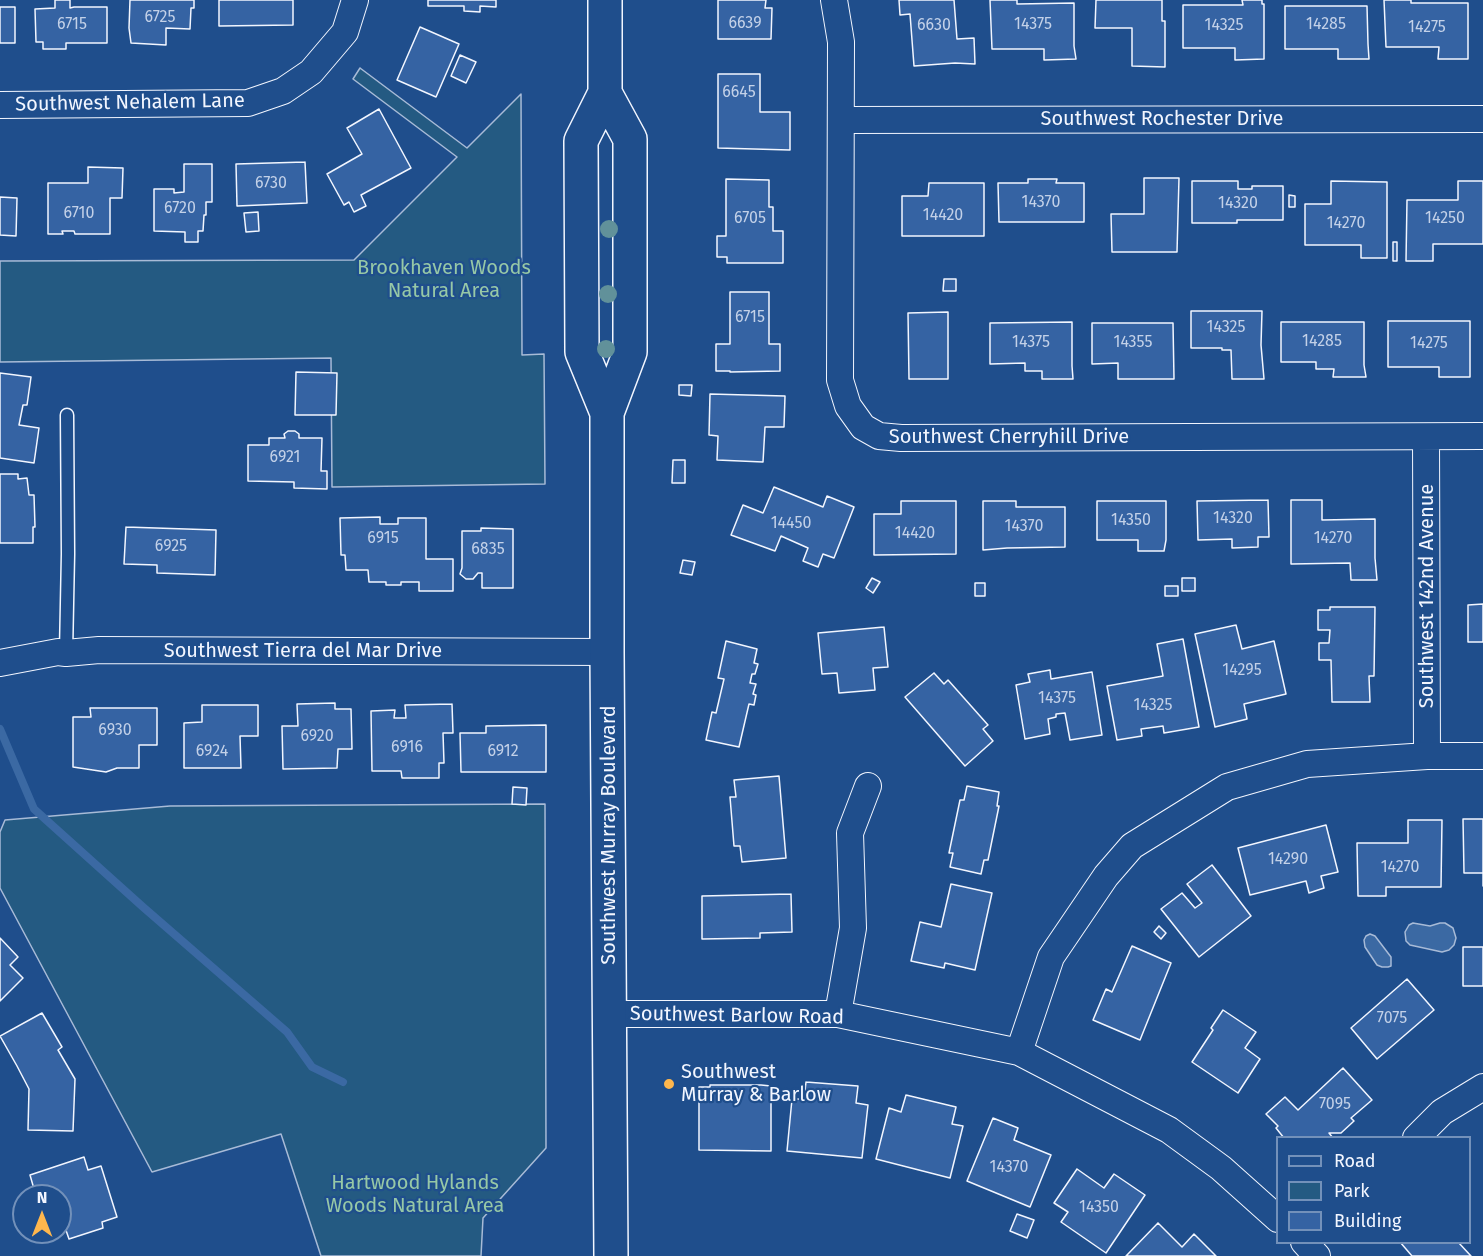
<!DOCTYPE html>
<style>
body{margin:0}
#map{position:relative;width:1483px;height:1256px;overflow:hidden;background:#1f4e8c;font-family:"Fira Sans",sans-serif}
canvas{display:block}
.legend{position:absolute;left:1276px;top:1136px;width:195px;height:108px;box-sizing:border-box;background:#1f4e8c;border:2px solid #7391ba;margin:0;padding:8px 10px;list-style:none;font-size:18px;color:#f2f6ff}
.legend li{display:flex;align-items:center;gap:12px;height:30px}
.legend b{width:30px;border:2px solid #7391ba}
.north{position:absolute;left:12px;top:1184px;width:60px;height:60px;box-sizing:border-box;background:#1f4e8c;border:2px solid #7391ba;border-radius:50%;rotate:0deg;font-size:16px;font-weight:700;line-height:24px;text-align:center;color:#f2f6ff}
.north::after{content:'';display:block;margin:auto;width:21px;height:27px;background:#ffb74d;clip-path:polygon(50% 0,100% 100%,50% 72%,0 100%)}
</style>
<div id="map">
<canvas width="1483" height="1256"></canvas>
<ul class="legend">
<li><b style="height:8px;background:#1f4e8c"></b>Road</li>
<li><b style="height:16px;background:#245a82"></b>Park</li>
<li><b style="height:16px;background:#3563a3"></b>Building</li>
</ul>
<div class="north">N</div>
</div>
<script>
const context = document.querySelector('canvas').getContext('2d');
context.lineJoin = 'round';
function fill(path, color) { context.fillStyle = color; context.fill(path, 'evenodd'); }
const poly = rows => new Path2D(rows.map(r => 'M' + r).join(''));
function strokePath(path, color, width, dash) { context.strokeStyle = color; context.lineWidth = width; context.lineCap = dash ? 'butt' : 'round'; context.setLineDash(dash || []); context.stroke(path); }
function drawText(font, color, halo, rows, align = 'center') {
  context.font = font + ' "Fira Sans",sans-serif'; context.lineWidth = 4.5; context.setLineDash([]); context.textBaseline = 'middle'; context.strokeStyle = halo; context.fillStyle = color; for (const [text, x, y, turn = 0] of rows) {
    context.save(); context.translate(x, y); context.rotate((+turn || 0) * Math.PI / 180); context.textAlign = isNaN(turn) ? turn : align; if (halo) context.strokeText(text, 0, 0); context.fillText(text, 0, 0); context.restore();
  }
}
const green = poly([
 [360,68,467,148,521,94,522,355,544,354,545,484,332,487,331,358,0,362,0,261,354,260,457,157,353,79,360,68],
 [545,804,546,1148,483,1218,481,1256,321,1256,281,1134,152,1172,0,888,0,832,5,820,170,806,545,804]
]);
fill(green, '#245a82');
strokePath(green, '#a8bbd7', 1.5);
const water = poly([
 [1413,923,1430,926,1440,923,1445,923,1453,928,1456,938,1454,945,1449,950,1442,952,1410,945,1406,941,1405,932,1409,925,1413,923],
 [1370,934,1375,936,1391,957,1391,966,1388,967,1382,967,1377,965,1365,947,1364,940,1366,936,1370,934]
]);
fill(water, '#3b69a3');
strokePath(water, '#a8bbd7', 1.5);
strokePath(poly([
 [0,729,34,809,143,907,287,1032,312,1067,343,1082]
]), '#3b69a3', 8);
const building = poly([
 [55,0,70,0,70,8,74,7,107,7,107,43,66,43,66,49,43,49,43,42,36,42,35,9,55,8,55,0],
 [130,0,194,0,194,8,191,8,190,29,166,28,166,45,131,43,129,28,130,0],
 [219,0,293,0,293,25,219,26,219,0],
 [428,0,496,0,496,7,480,6,480,12,464,11,464,6,428,6,428,0],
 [718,0,766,0,765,8,772,8,771,39,718,39,718,0],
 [899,0,954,0,957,39,974,38,975,64,955,63,914,66,910,14,900,15,899,0],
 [990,0,1017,0,1017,4,1074,3,1074,46,1076,59,1044,60,1044,49,992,49,990,0],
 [1096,0,1162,0,1162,21,1165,21,1165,67,1132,66,1132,28,1095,28,1096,0],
 [1242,0,1262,0,1262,4,1264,4,1264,59,1235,60,1235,48,1183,48,1183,5,1243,5,1242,0],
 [1384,0,1411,0,1411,3,1468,3,1468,59,1438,59,1439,47,1386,47,1384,0],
 [1285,6,1367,6,1368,44,1369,59,1338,59,1338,49,1285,49,1285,6],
 [0,7,15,7,15,43,0,43,0,7],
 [420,27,459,44,436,97,397,80,420,27],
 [460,55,476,62,466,83,451,76,460,55],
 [718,74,760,74,760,112,790,112,790,150,718,148,718,74],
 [379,109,411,168,361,195,366,206,354,212,349,202,344,205,327,174,362,154,347,128,379,109],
 [305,162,307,203,237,206,236,164,305,162],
 [184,164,212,164,212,202,206,202,206,215,204,215,203,231,198,231,198,242,185,242,185,232,154,231,154,189,174,189,174,193,184,192,184,164],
 [88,167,123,168,122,198,110,198,110,234,75,234,74,231,62,231,63,234,48,234,48,183,88,183,88,167],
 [1144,178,1179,178,1177,252,1112,252,1111,214,1144,214,1144,178],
 [726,179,769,180,769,207,773,207,773,231,783,231,783,263,727,263,727,257,717,257,717,236,726,236,726,179],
 [1028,179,1057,179,1056,183,1084,183,1084,222,999,222,998,183,1028,183,1028,179],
 [1192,181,1238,181,1238,189,1252,189,1252,186,1283,186,1283,220,1237,220,1237,223,1192,223,1192,181],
 [1331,181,1387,182,1387,258,1361,258,1361,245,1305,245,1305,204,1331,204,1331,181],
 [1458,181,1483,181,1483,244,1433,244,1433,261,1406,261,1407,200,1458,200,1458,181],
 [929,183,984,183,984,236,902,236,902,196,928,196,929,183],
 [1289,195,1295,196,1295,207,1289,207,1289,195],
 [0,197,17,198,16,236,0,235,0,197],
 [258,212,259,231,246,232,244,213,258,212],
 [1393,242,1397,242,1397,261,1393,261,1393,242],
 [944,279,956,279,956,291,943,291,944,279],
 [730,292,769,292,769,344,780,344,780,371,730,372,730,371,716,371,716,344,730,344,730,292],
 [1191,311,1262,311,1261,345,1264,379,1232,379,1231,350,1222,350,1222,348,1191,348,1191,311],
 [948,312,948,379,909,379,908,313,948,312],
 [1388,321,1470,321,1470,377,1439,377,1439,367,1388,367,1388,321],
 [1072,322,1072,366,1073,379,1042,379,1042,371,1025,371,1025,363,990,364,990,323,1072,322],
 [1281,322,1364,322,1364,365,1366,377,1333,377,1334,369,1316,369,1316,362,1281,362,1281,322],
 [1092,323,1173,323,1174,379,1118,379,1118,363,1092,364,1092,323],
 [296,372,337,373,336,415,295,415,296,372],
 [0,373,31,377,27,405,23,405,19,425,39,428,34,463,0,458,0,373],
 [679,385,692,385,691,396,679,395,679,385],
 [710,394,785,396,784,427,765,427,763,462,717,460,718,436,709,435,710,394],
 [288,431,295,431,299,434,299,438,322,438,321,471,327,471,327,489,294,488,294,482,248,481,248,445,269,445,269,438,285,438,284,434,288,431],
 [673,460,685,460,685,483,672,483,673,460],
 [0,474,18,474,18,479,27,478,29,495,34,495,35,527,33,527,33,543,0,543,0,474],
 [774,487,823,507,827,496,854,507,834,558,823,554,818,567,803,561,808,548,781,536,775,551,731,535,743,505,763,513,774,487],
 [1268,500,1269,537,1258,537,1258,547,1232,548,1232,539,1198,540,1197,501,1268,500],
 [1291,500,1322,500,1322,520,1375,519,1375,558,1377,580,1351,580,1350,563,1291,564,1291,500],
 [901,501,956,501,956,554,874,555,874,514,901,514,901,501],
 [983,501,1016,501,1016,507,1065,507,1065,547,1007,548,983,550,983,501],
 [1097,501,1166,501,1166,540,1164,551,1138,551,1138,540,1097,540,1097,501],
 [380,517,380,524,398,524,398,518,426,518,426,559,453,559,453,591,419,591,419,582,401,582,401,585,386,585,386,582,369,582,368,570,346,570,345,555,341,555,340,518,380,517],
 [126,527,216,530,215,575,157,573,157,565,124,564,126,527],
 [481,528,513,529,513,588,482,588,482,573,478,573,473,579,466,579,460,574,462,568,462,531,481,531,481,528],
 [683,560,695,562,692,575,680,573,683,560],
 [872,578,880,582,873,593,866,588,872,578],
 [1182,578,1195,578,1195,591,1182,591,1182,578],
 [975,583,985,583,985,596,975,596,975,583],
 [1165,586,1178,586,1178,596,1165,596,1165,586],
 [1483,604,1483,642,1468,642,1468,605,1483,604],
 [1330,607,1375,607,1374,676,1369,676,1370,702,1332,702,1331,660,1319,660,1319,643,1329,643,1330,630,1318,630,1318,610,1330,610,1330,607],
 [1236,625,1242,649,1274,641,1286,694,1244,704,1247,719,1215,727,1195,634,1236,625],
 [884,627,888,667,873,668,875,690,839,693,837,673,822,674,818,633,884,627],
 [1183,639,1199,727,1164,733,1163,726,1141,729,1142,736,1117,740,1107,686,1163,676,1157,644,1183,639],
 [726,641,757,649,754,663,758,664,755,674,752,674,750,683,756,684,753,694,756,695,754,705,749,704,739,747,706,740,712,712,716,713,724,679,718,678,726,641],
 [1050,670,1051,679,1092,672,1102,735,1070,740,1065,713,1056,714,1056,717,1048,719,1050,734,1025,739,1016,685,1030,682,1028,674,1050,670],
 [934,673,944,684,948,680,988,725,983,729,993,741,965,766,905,697,934,673],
 [335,703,335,709,351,709,352,749,338,749,337,768,283,769,282,726,298,726,297,704,335,703],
 [452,704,453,733,443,733,444,763,439,763,439,778,402,778,401,771,372,771,371,711,395,710,394,718,406,718,405,705,452,704],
 [202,705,258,705,258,736,240,736,241,768,184,768,184,723,202,722,202,705],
 [90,708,157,708,157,745,139,745,139,768,117,768,106,772,73,767,73,717,91,717,90,708],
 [546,725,546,772,461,772,460,733,486,733,486,726,546,725],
 [779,776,786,858,742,862,740,846,734,846,730,797,736,797,734,780,779,776],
 [967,786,999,792,997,806,999,806,988,860,984,860,981,874,950,867,953,853,949,853,960,800,964,800,967,786],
 [513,787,527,788,526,805,512,804,513,787],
 [1463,819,1483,819,1483,886,1483,873,1464,873,1463,819],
 [1408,820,1442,820,1441,887,1386,887,1386,896,1358,896,1357,843,1408,843,1408,820],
 [1326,825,1338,872,1321,876,1324,888,1309,893,1306,881,1250,895,1238,848,1326,825],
 [1212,865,1251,916,1199,957,1161,909,1182,893,1195,908,1202,903,1187,884,1212,865],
 [951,884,992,893,975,970,945,963,944,968,911,961,920,922,941,927,951,884],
 [791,894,792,932,760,933,760,938,702,939,702,896,791,894],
 [1159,926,1166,933,1161,939,1154,932,1159,926],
 [0,938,18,957,10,965,23,978,0,1001,0,938],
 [1132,946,1171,963,1140,1040,1093,1020,1106,989,1112,992,1132,946],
 [1463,947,1483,947,1483,986,1463,986,1463,947],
 [1407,979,1434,1010,1377,1059,1351,1028,1407,979],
 [1223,1010,1256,1032,1245,1048,1260,1059,1238,1093,1192,1062,1213,1030,1211,1028,1223,1010],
 [42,1013,62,1047,58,1050,75,1079,73,1131,28,1130,29,1089,17,1066,0,1036,42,1013],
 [1343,1068,1372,1100,1351,1118,1354,1121,1341,1133,1329,1133,1333,1138,1284,1138,1276,1128,1278,1126,1266,1114,1285,1097,1298,1110,1343,1068],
 [806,1082,858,1086,856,1103,868,1105,862,1158,787,1151,792,1099,804,1099,806,1082],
 [710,1085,761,1085,771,1086,771,1151,699,1150,699,1087,710,1087,710,1085],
 [906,1095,956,1107,952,1124,963,1126,950,1178,876,1159,889,1108,901,1112,906,1095],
 [993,1118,1018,1128,1014,1140,1051,1155,1030,1207,967,1181,993,1118],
 [84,1157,88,1170,101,1166,117,1217,102,1222,103,1228,69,1239,60,1213,60,1196,36,1196,30,1175,84,1157],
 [1077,1169,1104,1188,1114,1174,1145,1195,1106,1253,1061,1222,1068,1212,1054,1203,1077,1169],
 [1017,1214,1034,1220,1027,1238,1010,1231,1017,1214],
 [1158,1223,1182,1247,1194,1234,1216,1256,1126,1256,1158,1223],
 [1400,1242,1458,1242,1471,1256,1412,1256,1400,1242]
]);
fill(building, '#3563a3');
strokePath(building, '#f2f6ff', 1.5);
const lane = poly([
 [66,653,68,554,67,415]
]);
const street = poly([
 [834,0,841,42,840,380,848,406,863,427,879,436,901,438,1483,436],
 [0,105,248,103,283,91,311,72,345,32,355,0],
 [841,120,1483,119],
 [1426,437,1427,756],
 [0,663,58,652,66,653,99,650,607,652],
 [610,1014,838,1014,1019,1052,1169,1130,1221,1168,1278,1219],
 [838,1014,853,928,850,833,868,786],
 [1019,1052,1051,957,1106,876,1132,846,1227,787,1307,764,1427,756,1483,756],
 [1416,1138,1442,1112,1483,1087],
 [1304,1242,1317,1256]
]);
const primary = poly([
 [605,0,605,93,581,141,582,352,607,413],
 [605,93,630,139,630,352,607,413,607,652,611,1256]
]);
strokePath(lane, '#f2f6ff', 15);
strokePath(street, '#f2f6ff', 28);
strokePath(primary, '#f2f6ff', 36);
strokePath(lane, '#1f4e8c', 12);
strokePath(street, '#1f4e8c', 26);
strokePath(primary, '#1f4e8c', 33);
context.fillStyle = '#61919a';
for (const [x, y] of [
 [609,229],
 [608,294],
 [606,349]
]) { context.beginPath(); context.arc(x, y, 9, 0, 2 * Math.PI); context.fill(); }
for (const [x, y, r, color] of [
 [669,1084,6,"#ffb74d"]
]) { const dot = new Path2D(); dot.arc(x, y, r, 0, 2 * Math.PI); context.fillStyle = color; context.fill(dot); strokePath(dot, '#1f4e8c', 2); }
drawText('16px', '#c3d1e8', null, [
 ["6725",160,18],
 ["6639",745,24],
 ["6715",72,25],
 ["14375",1033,25],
 ["14285",1326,25],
 ["6630",934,26],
 ["14325",1224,26],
 ["14275",1427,28],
 ["6645",739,93],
 ["6730",271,184],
 ["14370",1041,203],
 ["14320",1238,204],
 ["6720",180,209],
 ["6710",79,214],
 ["14420",943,216],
 ["6705",750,219],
 ["14250",1445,219],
 ["14270",1346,224],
 ["6715",750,318],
 ["14325",1226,328],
 ["14285",1322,342],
 ["14375",1031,343],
 ["14355",1133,343],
 ["14275",1429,344],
 ["6921",285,458],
 ["14320",1233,519],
 ["14350",1131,521],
 ["14450",791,524],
 ["14370",1024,527],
 ["14420",915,534],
 ["6915",383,539],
 ["14270",1333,539],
 ["6925",171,547],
 ["6835",488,550],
 ["14295",1242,671],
 ["14375",1057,699],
 ["14325",1153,706],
 ["6930",115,731],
 ["6920",317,737],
 ["6916",407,748],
 ["6924",212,752],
 ["6912",503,752],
 ["14290",1288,860],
 ["14270",1400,868],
 ["7075",1392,1019],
 ["7095",1335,1105],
 ["14370",1009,1168],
 ["14350",1099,1208]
]);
drawText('20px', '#f2f6ff', '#1f4e8c', [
 ["Southwest Nehalem Lane",130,103,-1],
 ["Southwest Rochester Drive",1162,119],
 ["Southwest Cherryhill Drive",1009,437],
 ["Southwest 142nd Avenue",1427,596,-90],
 ["Southwest Tierra del Mar Drive",303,651],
 ["Southwest Murray Boulevard",609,835,-90],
 ["Southwest Barlow Road",737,1016,1]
]);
drawText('20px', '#97c8a6', '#1f4e8c', [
 ["Brookhaven Woods",444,268],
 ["Natural Area",444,291],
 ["Hartwood Hylands",415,1183],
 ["Woods Natural Area",415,1206]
]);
drawText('20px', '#f2f6ff', '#1f4e8c', [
 ["Southwest",681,1072],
 ["Murray & Barlow",681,1095]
], 'left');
</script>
